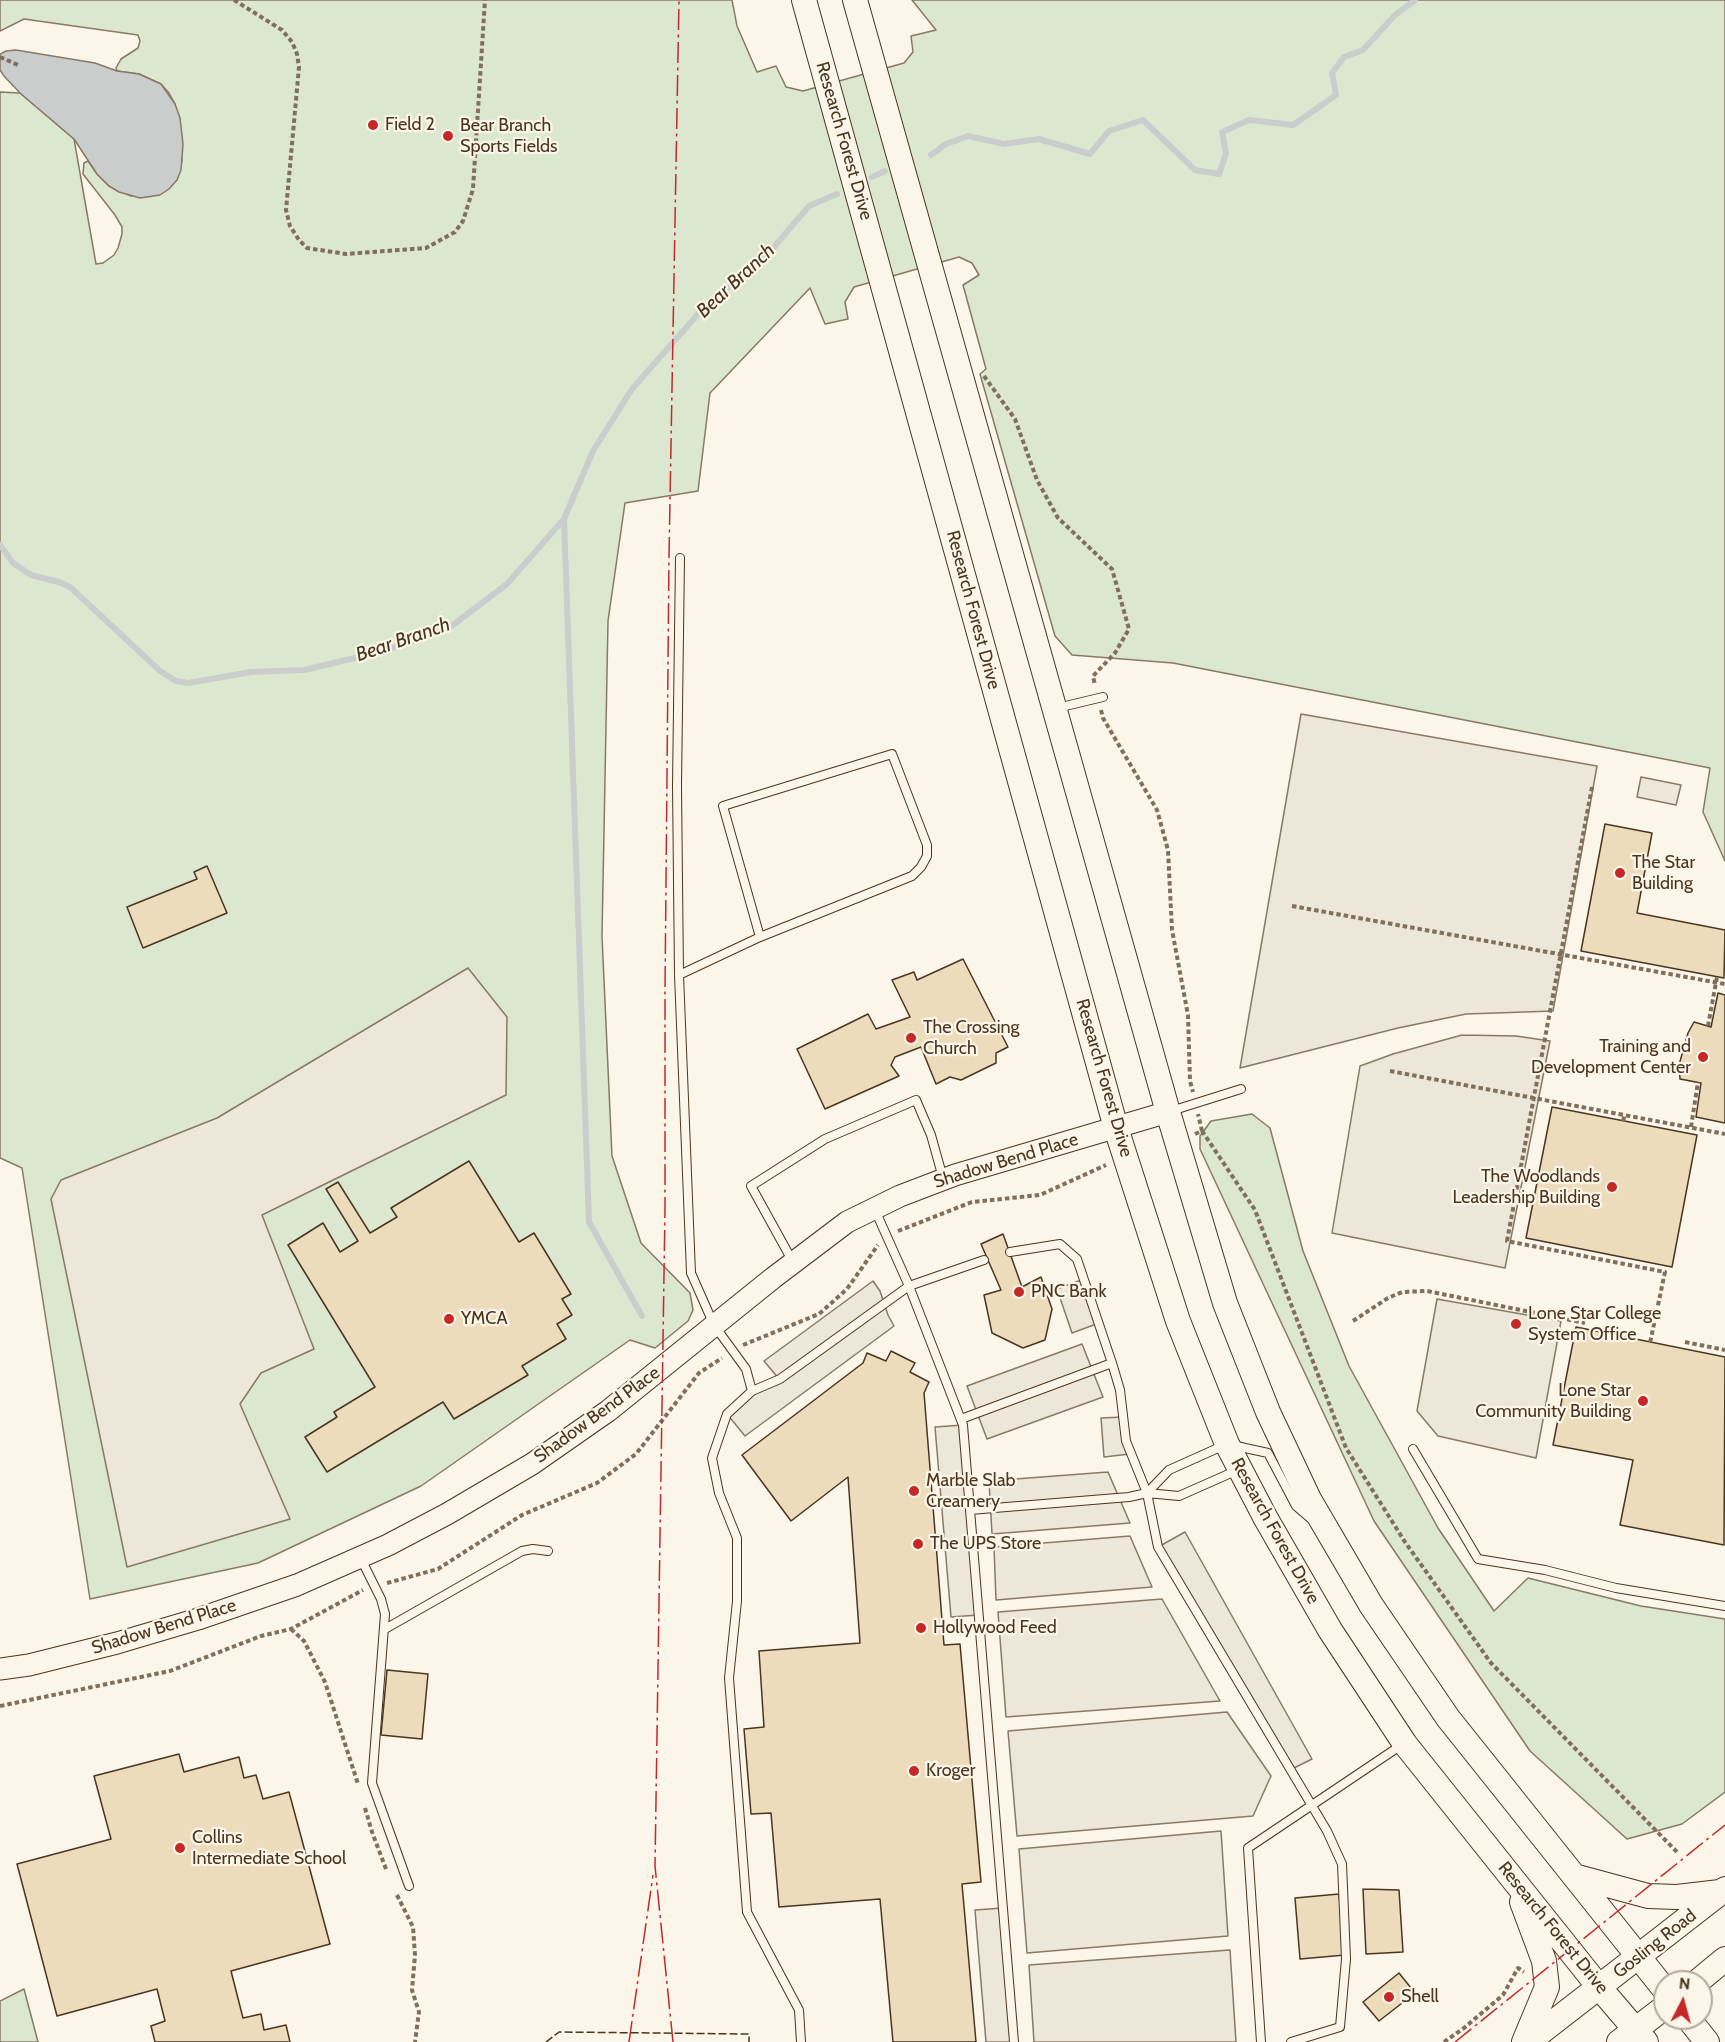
<!DOCTYPE html>
<style>
body{margin:0}
#map{position:relative;width:1725px;height:2042px;overflow:hidden;background:#fbf6e9;font-family:Cabin,sans-serif}
canvas{display:block}
.north{position:absolute;left:1653px;top:1970px;width:60px;height:60px;box-sizing:border-box;background:#fbf6e9;border:2px solid #b4a999;border-radius:50%;rotate:6deg;font-size:16px;font-weight:700;line-height:24px;text-align:center;color:#4a3520}
.north::after{content:'';display:block;margin:auto;width:21px;height:27px;background:#c62828;clip-path:polygon(50% 0,100% 100%,50% 72%,0 100%)}
</style>
<div id="map">
<canvas width="1725" height="2042"></canvas>
<div class="north">N</div>
</div>
<script>
const context = document.querySelector('canvas').getContext('2d');
context.lineJoin = 'round';
function fill(path, color) { context.fillStyle = color; context.fill(path, 'evenodd'); }
const poly = rows => new Path2D(rows.map(r => 'M' + r).join(''));
function strokePath(path, color, width, dash) { context.strokeStyle = color; context.lineWidth = width; context.lineCap = dash ? 'butt' : 'round'; context.setLineDash(dash || []); context.stroke(path); }
function drawText(font, color, halo, rows, align = 'center') {
  context.font = font + ' Cabin,sans-serif'; context.lineWidth = 4.5; context.setLineDash([]); context.textBaseline = 'middle'; context.strokeStyle = halo; context.fillStyle = color; for (const [text, x, y, turn = 0] of rows) {
    context.save(); context.translate(x, y); context.rotate((+turn || 0) * Math.PI / 180); context.textAlign = isNaN(turn) ? turn : align; if (halo) context.strokeText(text, 0, 0); context.fillText(text, 0, 0); context.restore();
  }
}
const green = poly([
 [0,0,732,0,737,26,757,72,776,66,786,87,803,91,904,63,913,52,911,36,936,30,912,0,1725,0,1725,861,1703,812,1710,768,1173,663,1072,655,1055,636,980,374,986,369,963,285,979,275,972,263,959,257,854,287,845,302,848,319,825,324,810,288,710,393,698,491,625,503,608,621,602,936,612,1156,641,1243,690,1293,693,1310,688,1321,655,1348,630,1340,421,1486,258,1563,90,1599,22,1168,0,1158,0,92,20,93,74,139,96,264,103,263,114,255,118,248,122,234,122,227,115,215,83,174,84,163,88,161,97,174,109,186,131,196,177,180,182,161,175,104,169,93,161,84,139,74,117,71,116,68,121,59,138,48,140,41,138,35,24,19,0,31,0,0],
 [1252,1114,1270,1128,1303,1251,1349,1366,1438,1528,1494,1611,1528,1578,1641,1606,1725,1619,1725,1792,1682,1824,1627,1839,1530,1751,1374,1521,1200,1149,1200,1136,1211,1121,1252,1114],
 [24,1989,38,2042,0,2042,0,2001,24,1989]
]);
fill(green, '#dce7d0');
strokePath(green, '#887966', 1.5);
const parking = poly([
 [1301,714,1597,766,1553,1011,1466,1014,1398,1028,1240,1068,1301,714],
 [1641,777,1681,785,1676,805,1637,797,1641,777],
 [468,968,507,1017,506,1095,262,1215,314,1349,261,1373,240,1404,290,1519,127,1567,51,1199,61,1180,217,1118,468,968],
 [1462,1035,1516,1036,1550,1041,1505,1268,1332,1233,1360,1066,1393,1054,1462,1035],
 [1084,1279,1099,1323,1072,1333,1057,1289,1084,1279],
 [873,1281,880,1291,888,1315,894,1326,745,1436,727,1414,752,1391,779,1379,764,1361,873,1281],
 [1437,1299,1561,1321,1536,1458,1438,1436,1417,1411,1437,1299],
 [1082,1344,1103,1397,987,1439,967,1386,1082,1344],
 [1123,1417,1130,1454,1104,1457,1101,1418,1123,1417],
 [963,1425,979,1615,951,1617,935,1427,963,1425],
 [1108,1472,1130,1523,992,1534,989,1481,1108,1472],
 [1185,1532,1312,1759,1290,1770,1158,1547,1185,1532],
 [1130,1536,1152,1587,996,1600,994,1547,1130,1536],
 [1162,1599,1220,1701,1006,1717,998,1612,1162,1599],
 [1227,1712,1271,1776,1253,1816,1017,1836,1008,1731,1227,1712],
 [1221,1831,1228,1936,1027,1953,1019,1849,1221,1831],
 [1003,1908,1014,2042,986,2042,975,1910,1003,1908],
 [1230,1950,1236,2042,1034,2042,1029,1965,1230,1950]
]);
fill(parking, '#ede7d9');
strokePath(parking, '#887966', 1.5);
const water = poly([
 [16,50,95,63,117,71,139,74,161,84,175,104,180,118,183,144,181,170,177,180,169,189,160,195,140,198,119,192,109,186,97,174,74,139,20,93,4,76,0,70,0,54,6,51,16,50]
]);
fill(water, '#c9cecd');
strokePath(water, '#887966', 1.5);
strokePath(poly([
 [931,155,946,144,968,136,1004,144,1039,139,1090,154,1109,131,1143,120,1195,170,1219,174,1226,154,1222,132,1249,120,1293,125,1336,95,1332,73,1344,57,1363,50,1395,15,1415,0],
 [872,177,885,171],
 [564,519,589,1222,642,1316],
 [0,545,13,563,31,575,59,582,70,587,143,655,160,671,176,681,188,683,251,672,304,670,384,651,449,628,507,584,564,519,593,451,632,389,706,305,762,261,809,206,837,194]
]), '#c9cecd', 6);
const building = poly([
 [1605,824,1652,833,1637,913,1725,930,1724,978,1581,951,1605,824],
 [207,866,227,913,143,948,127,907,197,879,194,872,207,866],
 [963,959,1008,1047,996,1053,996,1063,961,1080,950,1077,936,1084,921,1047,895,1057,891,1065,899,1076,825,1109,797,1049,868,1014,876,1029,910,1017,892,980,914,972,917,980,963,959],
 [1718,993,1725,995,1725,1123,1696,1117,1701,1083,1680,1079,1679,1065,1688,1033,1694,1022,1711,1027,1718,993],
 [1552,1107,1697,1135,1672,1267,1526,1238,1552,1107],
 [469,1161,519,1242,534,1233,571,1294,562,1299,572,1315,557,1324,566,1339,522,1366,528,1375,454,1419,443,1402,327,1472,305,1437,337,1417,334,1412,375,1387,288,1245,323,1223,340,1252,358,1241,326,1189,338,1182,370,1233,397,1217,391,1208,469,1161],
 [1003,1234,1022,1287,1041,1277,1052,1309,1045,1340,1023,1348,992,1333,984,1295,1001,1290,981,1244,1003,1234],
 [1576,1327,1725,1357,1724,1545,1620,1525,1633,1460,1553,1445,1576,1327],
 [891,1351,915,1363,910,1372,929,1382,924,1393,944,1645,960,1644,981,1882,962,1884,976,2042,893,2042,880,1899,779,1907,771,1813,751,1814,744,1729,764,1727,759,1651,860,1643,848,1477,791,1521,742,1455,863,1363,867,1353,886,1361,891,1351],
 [387,1670,428,1674,422,1739,381,1735,387,1670],
 [179,1754,184,1772,239,1757,244,1778,256,1775,263,1799,289,1792,330,1944,231,1971,243,2018,261,2014,264,2030,286,2025,290,2042,155,2042,151,2026,165,2021,157,1989,57,2016,17,1864,111,1839,94,1776,179,1754],
 [1363,1889,1399,1890,1403,1952,1366,1954,1363,1889],
 [1339,1894,1345,1955,1300,1959,1295,1898,1339,1894],
 [1399,1973,1415,1993,1379,2021,1363,2002,1399,1973]
]);
fill(building, '#ecdcbc');
strokePath(building, '#4a3520', 1.5);
const service = poly([
 [680,558,677,785,679,975,691,1273,714,1325,746,1369,752,1391],
 [1057,708,1103,697],
 [679,975,760,937,912,876,921,867,927,856,927,845,892,754,723,806,760,937],
 [1171,1111,1241,1089],
 [875,1210,909,1286,963,1425,1014,2042],
 [1010,1252,1060,1244,1077,1259,1112,1363],
 [793,1262,751,1186,825,1139,916,1100,931,1135,943,1178],
 [961,1419,1112,1363,1120,1390,1126,1441,1147,1493,1158,1547,1327,1831,1342,1864,1346,1959,1340,2027,1291,2042],
 [1413,1449,1478,1559,1545,1570,1616,1588,1725,1606],
 [1147,1493,1169,1470,1227,1444,1268,1453,1296,1506,1310,1518],
 [970,1510,1129,1497,1147,1493,1179,1496,1240,1469],
 [360,1557,381,1599,385,1614,372,1783,409,1886],
 [385,1629,522,1551,533,1549,548,1551],
 [801,2042,799,2010,747,1912,729,1678,737,1601,737,1538,719,1493,712,1458,727,1414,752,1391,780,1379,909,1286,984,1260],
 [1261,2042,1248,1848,1403,1744]
]);
const tertiary = poly([
 [0,1669,29,1665,117,1643,198,1619,297,1585,388,1545,447,1514,532,1464,608,1411,773,1278,847,1222,900,1196,955,1175,1168,1112]
]);
const secondary = poly([
 [804,0,1116,1128,1178,1321,1227,1444,1265,1517,1330,1630,1405,1744,1599,1987,1646,2042],
 [855,0,1168,1112,1225,1303,1268,1412,1309,1499,1371,1605,1448,1718,1665,1990],
 [1574,1876,1648,1896,1677,1897,1720,1892],
 [1522,1902,1544,1961,1547,1987,1524,2042],
 [1697,1982,1725,1959],
 [1688,2018,1707,2042],
 [1528,2042,1725,1889],
 [1619,2042,1665,2007]
]);
strokePath(service, '#4a3520', 10);
strokePath(tertiary, '#4a3520', 23);
strokePath(secondary, '#4a3520', 26);
strokePath(poly([
 [234,0,282,30,292,42,297,54,299,67,286,210,290,226,299,240,307,248,346,254,426,248,455,232,463,221,473,189,485,0],
 [0,57,18,65],
 [984,376,1015,419,1037,480,1058,518,1112,569,1129,629,1115,653,1093,676,1095,685],
 [1101,710,1103,718,1157,810,1168,850,1172,930,1188,1015,1190,1081,1193,1092],
 [1592,787,1507,1241,1665,1272,1650,1343],
 [1292,906,1725,984],
 [1708,1026,1717,977],
 [1390,1071,1725,1134],
 [1623,1121,1625,1114],
 [1691,1127,1698,1082],
 [1202,1131,1255,1210,1346,1448,1405,1542,1491,1663,1678,1853],
 [1195,1134,1202,1131,1198,1114],
 [898,1231,972,1202,1040,1195,1106,1165],
 [1353,1321,1388,1298,1402,1292,1427,1291,1585,1323],
 [1685,1342,1725,1350],
 [743,1345,819,1314,847,1289,878,1245],
 [387,1583,438,1569,522,1515,597,1483,636,1454,699,1373,722,1358],
 [291,1629,304,1641,325,1682,358,1784],
 [0,1706,170,1671,261,1636,291,1629,363,1590],
 [365,1808,372,1832,386,1869],
 [397,1895,413,1927,415,1955,412,1990,419,2012,415,2042],
 [1444,2042,1464,2028,1503,1995,1518,1968,1524,1972]
]), '#7f6f5c', 4, [4.5, 3]);
strokePath(service, '#fbf6e9', 8);
strokePath(tertiary, '#fbf6e9', 21);
strokePath(secondary, '#fbf6e9', 24);
strokePath(poly([
 [546,2042,559,2032,749,2034,749,2042]
]), '#4a3520', 1.5, [8, 3]);
strokePath(poly([
 [629,2042,653,1875],
 [673,2042,655,1866,665,1209,665,992,669,556,679,0],
 [1455,2042,1725,1825]
]), '#c62828', 1.5, [21, 4.5, 3, 4.5]);
for (const [x, y, r, color] of [
 [373,125,6,"#c62828"],
 [448,136,6,"#c62828"],
 [1620,873,6,"#c62828"],
 [911,1038,6,"#c62828"],
 [1703,1057,6,"#c62828"],
 [1612,1187,6,"#c62828"],
 [1019,1292,6,"#c62828"],
 [449,1319,6,"#c62828"],
 [1516,1324,6,"#c62828"],
 [1643,1401,6,"#c62828"],
 [914,1491,6,"#c62828"],
 [918,1544,6,"#c62828"],
 [921,1628,6,"#c62828"],
 [914,1771,6,"#c62828"],
 [180,1848,6,"#c62828"],
 [1389,1997,6,"#c62828"]
]) { const dot = new Path2D(); dot.arc(x, y, r, 0, 2 * Math.PI); context.fillStyle = color; context.fill(dot); strokePath(dot, '#fbf6e9', 2); }
drawText('18px', '#4a3520', '#fbf6e9', [
 ["Field 2",385,125],
 ["Bear Branch",460,126],
 ["Sports Fields",460,147],
 ["The Star",1632,863],
 ["Building",1632,884],
 ["The Crossing",923,1028],
 ["Church",923,1049],
 ["Training and",1691,1047,"right"],
 ["Development Center",1691,1068,"right"],
 ["The Woodlands",1600,1177,"right"],
 ["Leadership Building",1600,1198,"right"],
 ["PNC Bank",1031,1292],
 ["Lone Star College",1528,1314],
 ["System Office",1528,1335],
 ["YMCA",461,1319],
 ["Lone Star",1631,1391,"right"],
 ["Community Building",1631,1412,"right"],
 ["Marble Slab",926,1481],
 ["Creamery",926,1502],
 ["The UPS Store",930,1544],
 ["Hollywood Feed",933,1628],
 ["Kroger",926,1771],
 ["Collins",192,1838],
 ["Intermediate School",192,1859],
 ["Shell",1401,1997]
], 'left');
drawText('18px', '#4a3520', '#fbf6e9', [
 ["Research Forest Drive",844,141,74],
 ["Research Forest Drive",973,610,75],
 ["Research Forest Drive",1104,1078,74],
 ["Shadow Bend Place",1006,1161,-17],
 ["Shadow Bend Place",597,1415,-36],
 ["Research Forest Drive",1275,1531,61],
 ["Shadow Bend Place",164,1627,-17],
 ["Research Forest Drive",1553,1928,51],
 ["Gosling Road",1655,1944,-38]
]);
drawText('italic 20px', '#4a3520', '#fbf6e9', [
 ["Bear Branch",736,281,-43],
 ["Bear Branch",403,640,-19]
]);
</script>
